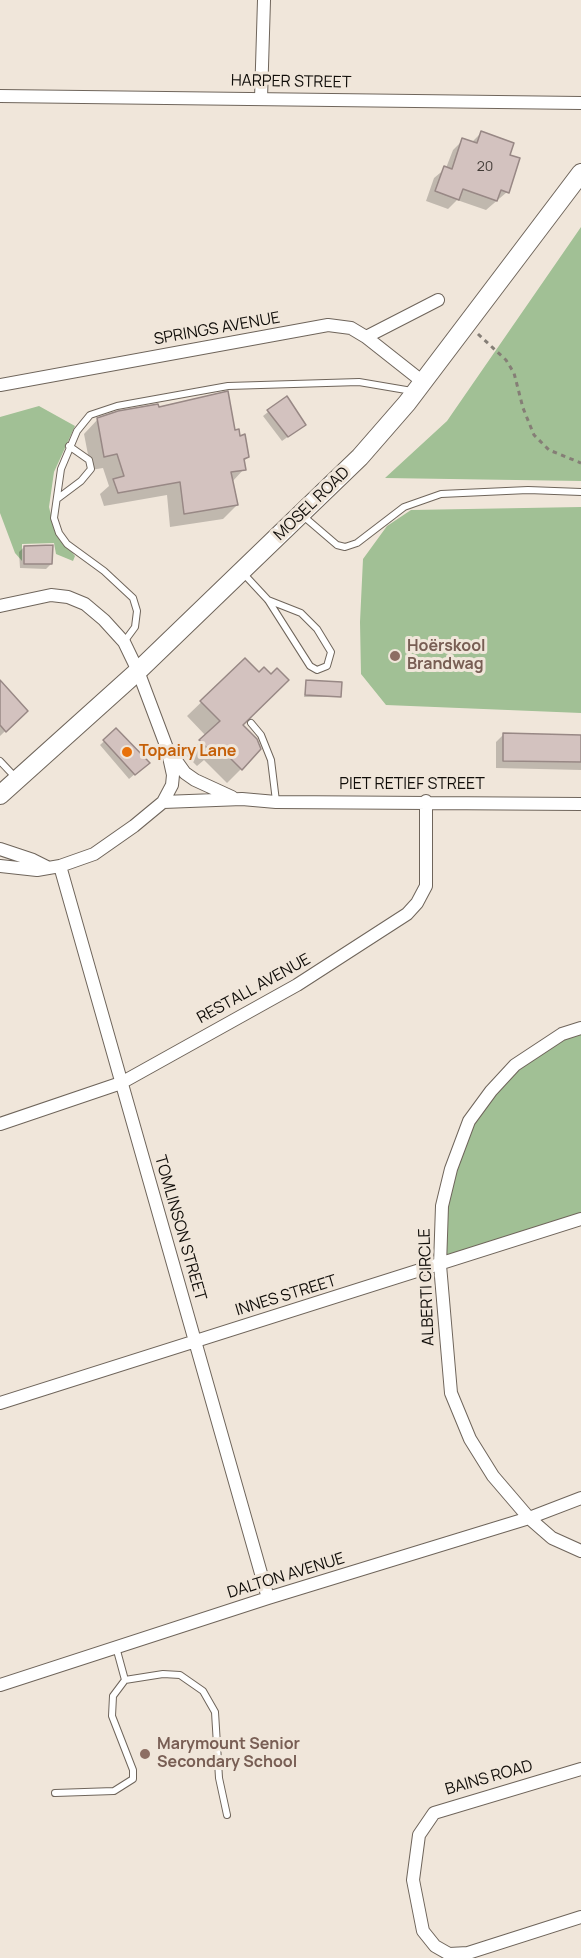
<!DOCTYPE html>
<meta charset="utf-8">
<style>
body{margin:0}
canvas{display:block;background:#f0e6da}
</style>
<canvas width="581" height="1958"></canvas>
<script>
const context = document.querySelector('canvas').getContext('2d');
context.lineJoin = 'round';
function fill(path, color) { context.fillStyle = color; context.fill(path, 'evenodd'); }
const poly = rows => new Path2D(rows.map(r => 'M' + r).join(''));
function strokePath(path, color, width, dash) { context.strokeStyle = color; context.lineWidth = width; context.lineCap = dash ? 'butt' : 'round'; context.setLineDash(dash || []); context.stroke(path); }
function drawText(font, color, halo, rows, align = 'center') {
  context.font = font + ' Manrope,sans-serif'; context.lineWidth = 6; context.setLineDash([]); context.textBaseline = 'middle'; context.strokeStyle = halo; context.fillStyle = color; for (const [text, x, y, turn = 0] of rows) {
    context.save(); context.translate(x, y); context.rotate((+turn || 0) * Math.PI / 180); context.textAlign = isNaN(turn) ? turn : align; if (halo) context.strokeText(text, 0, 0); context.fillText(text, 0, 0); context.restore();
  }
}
fill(poly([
 [581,227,581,481,385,478,447,421],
 [39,406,75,426,54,472,49,507,55,532,75,556,73,561,56,554,54,543,22,544,22,561,15,553,0,513,0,417],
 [581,507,581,713,386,705,361,674,360,622,363,559,387,526,411,510],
 [581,1027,581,1218,441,1261,449,1194,472,1122,510,1063]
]), '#a1c095');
fill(poly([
 [481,133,508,156,507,192,486,210,457,200,448,209,426,201,434,178,446,168,453,150,463,140,471,143],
 [286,398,304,425,282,441,263,416],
 [158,409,234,432,248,457,243,462,244,469,232,482,237,505,223,519,170,527,167,495,104,506,100,494,109,486,103,468,91,470,84,434,98,419],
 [24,547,51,564,46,569,20,568,19,552],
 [245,660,241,769,227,783,204,760,197,766,186,755,206,736,187,716],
 [307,681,339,697,304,697],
 [0,682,26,711,0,736],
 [116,730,143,767,129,779,100,745],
 [503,735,581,737,581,770,496,768,496,742]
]), '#0003');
const building = poly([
 [481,131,514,143,510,155,520,158,509,193,501,190,497,201,463,189,459,200,435,191,444,166,452,169,462,138,477,143,481,131],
 [228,391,235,430,239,429,240,436,245,434,249,457,244,459,246,470,231,472,238,505,184,514,180,482,118,493,113,479,124,476,117,454,104,457,97,418,118,411,158,404,159,407,228,391],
 [287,396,306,425,288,437,267,410,287,396],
 [53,545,52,564,24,564,24,546,53,545],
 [245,658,259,672,264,667,271,674,277,668,289,680,243,725,257,739,261,749,242,770,219,747,212,753,199,740,220,721,200,701,245,658],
 [0,680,28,711,6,732,0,725,0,680],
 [306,680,342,682,341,697,305,695,306,680],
 [116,728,150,763,135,775,103,740,116,728],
 [503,733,581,735,581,762,503,761,503,733]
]);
fill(building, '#d3c2bf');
strokePath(building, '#988885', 1.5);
const lane = poly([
 [57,499,81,481,91,469,89,460,69,446],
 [302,515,337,545,345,547,357,543,404,507,441,494,528,490,581,492],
 [242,572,268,600,310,666,317,670,327,666,331,652,317,629,301,613,268,600],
 [124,642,135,627,137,611,133,598,104,571,67,544,59,533,54,518,61,469,77,431,90,415,117,406,228,386,359,382,412,391],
 [251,723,261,735,271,760,276,801],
 [0,761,16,778],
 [125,1680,163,1674,180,1675,203,1691,215,1712,219,1778,227,1815],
 [55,1793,114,1791,133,1779,133,1770,112,1716,113,1696,125,1680,116,1647]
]);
const street = poly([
 [0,96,581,103],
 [261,99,264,0],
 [366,337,438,300],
 [0,385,328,325,351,328,366,337,423,382],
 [0,606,51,595,68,597,85,604,104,620,124,642,138,671,167,748,173,775,172,785,163,802,134,826,94,854,60,866,37,870,0,866],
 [170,752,185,773,195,780,232,797],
 [163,802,242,799,276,802,581,804],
 [0,849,33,860,49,868],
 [60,866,268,1598],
 [581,1028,562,1034,515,1065,491,1091,469,1121,451,1169,442,1206,440,1265,451,1393,470,1439,493,1476,529,1518,552,1538,581,1551],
 [0,1124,121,1083,297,985,407,914,417,903,426,886,426,801],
 [0,1403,581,1219],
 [0,1685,268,1598,529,1518,581,1498],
 [581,1769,434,1813,419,1835,413,1880,423,1931,435,1946,449,1954,468,1953,581,1917]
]);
const secondary = poly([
 [0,795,138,671,360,457,407,403,581,173]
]);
strokePath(lane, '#6f655b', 8);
strokePath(street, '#6f655b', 14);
strokePath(secondary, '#6f655b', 20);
strokePath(poly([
 [478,334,506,360,514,373,523,408,534,435,549,450,581,463]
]), '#857e76', 3, [4.5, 4.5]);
strokePath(lane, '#fff', 6);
strokePath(street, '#fff', 12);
strokePath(secondary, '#fff', 18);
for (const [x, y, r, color] of [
 [395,656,6,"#8d6e63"],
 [127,752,6,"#e8710a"],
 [145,1754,6,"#8d6e63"]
]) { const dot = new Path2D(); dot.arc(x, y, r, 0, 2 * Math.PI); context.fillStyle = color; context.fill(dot); strokePath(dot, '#f0e6da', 2); }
drawText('14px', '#413a36', null, [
 ["20",485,167]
]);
drawText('16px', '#100d09', '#f0e6da', [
 ["HARPER STREET",291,82,1],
 ["SPRINGS AVENUE",217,329,-10],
 ["MOSEL ROAD",312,504,-44],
 ["PIET RETIEF STREET",412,785],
 ["RESTALL AVENUE",254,989,-29],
 ["TOMLINSON STREET",180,1228,74],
 ["ALBERTI CIRCLE",427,1287,-92],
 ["INNES STREET",286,1296,-17],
 ["DALTON AVENUE",286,1576,-17],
 ["BAINS ROAD",489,1778,-16]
]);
drawText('bold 16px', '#785e54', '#f0e6da', [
 ["Hoërskool",407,647],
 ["Brandwag",407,665],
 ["Marymount Senior",157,1745],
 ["Secondary School",157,1763]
], 'left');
drawText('bold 16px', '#c56008', '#f0e6da', [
 ["Topairy Lane",139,752]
], 'left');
</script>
